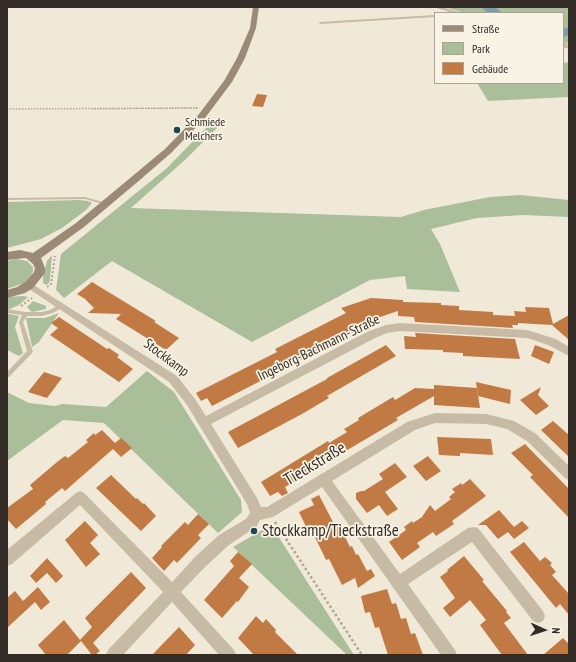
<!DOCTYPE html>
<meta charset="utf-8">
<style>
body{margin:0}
#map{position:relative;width:576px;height:662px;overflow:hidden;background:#f0e9d8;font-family:"PT Sans Narrow",sans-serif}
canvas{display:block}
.frame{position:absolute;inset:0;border:8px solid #332c26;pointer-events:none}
.legend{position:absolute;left:434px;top:12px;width:130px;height:72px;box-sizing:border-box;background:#f8f3e4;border:1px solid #a9a398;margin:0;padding:5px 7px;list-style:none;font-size:12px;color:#332c26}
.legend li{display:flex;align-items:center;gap:8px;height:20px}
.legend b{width:20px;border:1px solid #a9a398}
.north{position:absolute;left:524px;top:610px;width:40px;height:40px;-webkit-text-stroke:3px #f8f3e4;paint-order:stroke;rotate:93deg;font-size:11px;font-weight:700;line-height:16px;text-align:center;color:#332c26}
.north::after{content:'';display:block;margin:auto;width:14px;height:18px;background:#332c26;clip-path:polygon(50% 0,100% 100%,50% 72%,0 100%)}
</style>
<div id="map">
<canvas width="576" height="662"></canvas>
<div class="frame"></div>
<ul class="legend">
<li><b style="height:5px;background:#9b8a76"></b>Straße</li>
<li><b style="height:11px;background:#aabe99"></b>Park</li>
<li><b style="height:11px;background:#c27a44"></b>Gebäude</li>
</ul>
<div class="north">N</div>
</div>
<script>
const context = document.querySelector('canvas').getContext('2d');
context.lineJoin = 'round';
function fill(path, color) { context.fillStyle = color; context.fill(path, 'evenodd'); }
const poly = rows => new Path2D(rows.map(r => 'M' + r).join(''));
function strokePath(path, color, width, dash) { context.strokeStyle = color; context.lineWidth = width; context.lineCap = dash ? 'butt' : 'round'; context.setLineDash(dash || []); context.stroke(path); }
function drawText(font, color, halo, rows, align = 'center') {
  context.font = font + ' "PT Sans Narrow",sans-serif'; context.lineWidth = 3.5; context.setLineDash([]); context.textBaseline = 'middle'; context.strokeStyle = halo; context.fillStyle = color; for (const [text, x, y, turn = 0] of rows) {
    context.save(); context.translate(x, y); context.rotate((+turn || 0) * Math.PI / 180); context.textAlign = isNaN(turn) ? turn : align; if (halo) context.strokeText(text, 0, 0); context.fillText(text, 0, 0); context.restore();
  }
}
fill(poly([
 [445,7,569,7,569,43,563,42,563,13,464,13],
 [569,62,569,97,488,101,477,83,563,83,563,63],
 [214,125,218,127,186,159,131,208,401,217,424,210,490,197,520,195,569,200,569,217,523,215,477,218,431,229,440,244,460,292,407,289,405,276,370,280,252,342,112,261,64,298,56,290,61,254,167,168,208,126],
 [79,200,88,201,92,203,86,210,62,228,41,239,7,248,7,202],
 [52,255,50,279,49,283,46,285,43,283,43,277,47,261],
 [16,259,27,261,33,267,33,271,31,275,24,283,7,289,7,261],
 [23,296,28,297,19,305,7,310,7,297],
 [33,301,46,306,46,309,32,312,27,307],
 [59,313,39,342,32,347,26,318,45,318],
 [9,314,19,316,15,327,23,353,19,356,7,350,7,315],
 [147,371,174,392,241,500,242,512,218,533,104,423,63,420,7,461,7,392,29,403,55,406,62,404,106,407],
 [271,525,354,655,347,655,233,547]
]), '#aabe99');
fill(poly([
 [481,7,495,7,502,13,488,13,481,7],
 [569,27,569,35,563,37,563,29,569,27]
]), '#78a0ac');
fill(poly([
 [257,94,267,95,263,107,252,106],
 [92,282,156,321,154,322,179,338,166,350,116,319,121,314,88,313,94,308,85,299,77,294],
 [371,298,403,300,403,302,441,303,441,305,459,306,459,310,493,312,493,315,515,316,514,311,526,312,525,307,549,308,553,324,569,315,569,340,552,325,518,323,518,325,512,325,513,328,415,322,414,317,398,316,398,311,353,326,357,331,212,406,207,398,201,401,196,393,277,352,275,349,346,313,341,308],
 [59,317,107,349,109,348,119,355,117,357,133,369,119,382,50,335,58,328,51,323],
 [415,333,515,339,520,359,463,356,463,353,443,352,443,350,405,349,404,336,416,337],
 [386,345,396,356,327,396,329,398,302,414,238,448,228,432,327,379,327,378],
 [535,345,554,352,549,364,531,356],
 [44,372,62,378,47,398,28,392],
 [476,382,511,390,510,404,478,396],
 [434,385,477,388,480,408,434,405,434,396,396,418,398,420,285,487,288,493,282,496,278,492,270,496,261,482,328,441,329,443,347,432,344,429,359,420,358,418,393,397,395,400,415,388,434,389],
 [541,387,538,395,549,406,536,415,520,400],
 [553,421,569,435,569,457,541,430],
 [102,430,115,443,121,438,132,448,121,457,113,449,65,491,62,488,45,502,46,504,16,529,7,519,7,508,33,489,30,485,57,462,65,456,68,458,88,442,86,440,94,433,95,435],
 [437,437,491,439,493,455,460,453,460,456,439,455],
 [525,444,569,489,569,518,530,477,533,475,511,453],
 [428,456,441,471,426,481,413,466],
 [395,463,407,477,385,492,398,509,387,516,379,505,367,513,356,499,356,493,361,491,364,491,383,479,379,474],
 [111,475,136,499,137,498,143,504,144,503,156,516,141,531,96,488],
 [470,479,486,496,452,521,454,524,436,536,433,532,417,543,420,547,402,560,389,542,406,530,404,527,412,521,413,523,422,517,430,505,435,511,451,499,449,497,455,492,452,489,461,483,462,485],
 [319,495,334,524,336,523,340,532,342,531,350,547,352,546,356,555,358,554,367,571,371,569,375,576,358,588,355,578,342,585,329,559,326,560,314,535,311,537,299,512,314,505,311,499],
 [499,510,514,527,522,521,529,528,514,539,508,532,498,539,486,525,478,525],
 [198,514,209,524,198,535,201,538,177,563,174,560,164,571,152,558,162,547,161,546,185,522,188,525],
 [85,521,98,535,90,543,100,554,86,567,65,540],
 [524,542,540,561,545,557,552,563,550,565,556,572,552,575,569,594,569,615,560,604,556,608,510,552],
 [238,552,252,564,239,578,249,587,238,602,237,601,222,618,204,600,234,566,230,561],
 [464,556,484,580,482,581,507,611,506,612,511,618,504,623,528,655,502,655,480,625,486,620,470,600,450,617,443,608,455,598,440,577,448,571,447,570],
 [47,558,63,576,56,583,47,573,36,583,30,576],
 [131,572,146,588,93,643,100,651,95,655,92,655,81,641,67,655,46,655,38,645,64,620,80,640,92,627,85,618],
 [38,587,50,602,41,610,35,602,7,628,7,598,15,591,23,601],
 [387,589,392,604,396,603,401,619,406,618,411,634,415,633,423,655,388,655,379,627,375,628,370,612,365,613,361,596],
 [256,616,263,623,266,619,276,630,275,632,298,655,254,655,238,638],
 [179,627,195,645,186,655,152,655],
 [563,638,569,644,569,655,543,655]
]), '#c27a44');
strokePath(poly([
 [93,109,198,108]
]), '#b3a58f', 1, [1, 1]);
strokePath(poly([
 [7,109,198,108]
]), '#b3a58f', 1.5, [1.5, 1.5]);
strokePath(poly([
 [47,287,51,284,55,256],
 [21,306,32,298]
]), '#b3a58f', 2, [2, 2]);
strokePath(poly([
 [275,522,362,655]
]), '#b3a58f', 2.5, [2.5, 2.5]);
fill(poly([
 [435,15,435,17,320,24,319,23,320,22,435,15],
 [569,41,569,43,563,45,563,43,569,41],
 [85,197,107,203,108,204,106,205,85,199,7,200,7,198,85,197],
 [61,304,63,306,63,307,53,313,42,316,27,316,23,322,33,352,9,377,7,377,7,372,27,351,19,322,22,315,7,313,7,309,25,312,42,312,50,310,61,304]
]), '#c7bba5');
fill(poly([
 [433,7,442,7,462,13,453,13,433,7],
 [563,43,569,45,569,49,563,47,563,43],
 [29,282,177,376,195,399,206,416,367,332,386,325,400,323,527,330,556,339,569,347,569,356,548,345,527,338,400,331,387,333,375,338,211,424,257,498,261,507,267,507,407,422,435,413,486,414,514,421,535,433,569,466,569,480,565,478,527,441,507,429,486,424,435,423,415,430,332,481,400,574,468,528,473,527,478,528,543,611,545,616,543,621,538,623,533,621,472,542,408,584,455,650,457,655,441,655,322,487,273,517,260,520,256,527,229,545,206,566,181,592,234,650,236,655,219,655,172,602,123,655,106,655,108,650,163,592,80,505,12,564,7,566,7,550,76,493,80,491,84,493,172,582,196,556,219,535,246,519,250,513,247,504,187,405,169,382,26,287,24,285,29,282]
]), '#c7bba5');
fill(poly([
 [253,7,259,7,256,28,245,58,232,82,205,118,171,153,141,179,84,227,41,258,45,268,45,273,33,288,25,293,7,298,7,290,17,287,25,282,34,272,35,268,33,264,26,258,7,260,7,252,20,250,33,253,76,223,165,149,199,114,224,81,237,58,250,28,253,7]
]), '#9b8a76');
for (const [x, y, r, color] of [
 [177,130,4,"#1d4553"],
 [254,531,4,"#1d4553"]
]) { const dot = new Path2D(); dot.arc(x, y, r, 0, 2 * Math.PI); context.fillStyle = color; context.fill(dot); strokePath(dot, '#f8f3e4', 1.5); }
drawText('12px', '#332c26', '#f8f3e4', [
 ["Schmiede",185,123],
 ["Melchers",185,137]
], 'left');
drawText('14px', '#332c26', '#f8f3e4', [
 ["Ingeborg-Bachmann-Straße",319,348,-26],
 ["Stockkamp",166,358,37]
]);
drawText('17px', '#332c26', '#f8f3e4', [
 ["Tieckstraße",315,464,-31]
]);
drawText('17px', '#332c26', '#f8f3e4', [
 ["Stockkamp/Tieckstraße",262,531]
], 'left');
</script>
